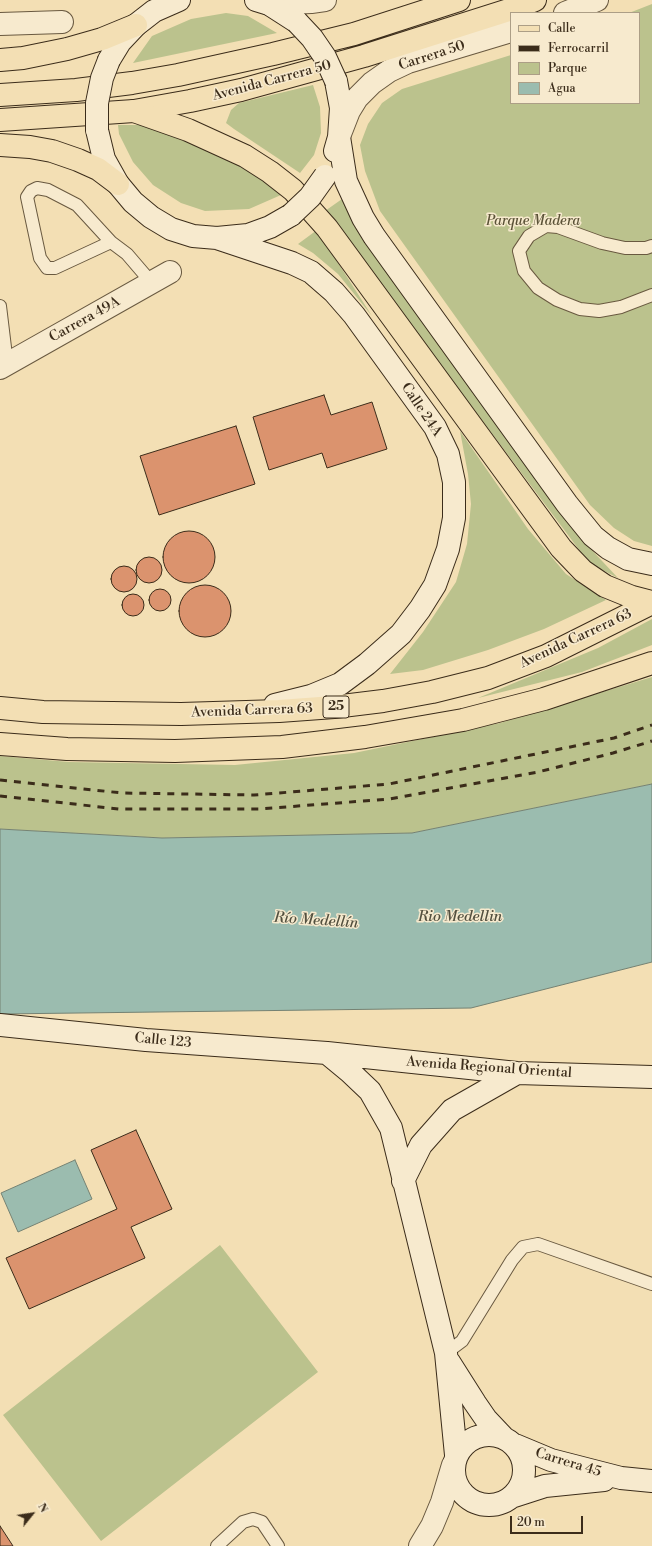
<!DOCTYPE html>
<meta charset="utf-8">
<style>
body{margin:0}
#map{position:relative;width:652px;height:1546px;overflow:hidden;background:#f3dfb4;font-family:"Libre Bodoni",serif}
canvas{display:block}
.legend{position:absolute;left:510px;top:12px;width:130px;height:92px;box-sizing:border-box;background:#f7eace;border:1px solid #ac9e86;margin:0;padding:5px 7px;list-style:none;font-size:12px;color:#3b2c1a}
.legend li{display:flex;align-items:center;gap:8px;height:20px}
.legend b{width:20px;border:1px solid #ac9e86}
.north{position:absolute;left:12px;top:1494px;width:40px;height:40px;-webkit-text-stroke:3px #f7eace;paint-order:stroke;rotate:60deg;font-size:11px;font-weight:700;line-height:16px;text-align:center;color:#3b2c1a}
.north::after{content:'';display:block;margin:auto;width:14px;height:18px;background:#3b2c1a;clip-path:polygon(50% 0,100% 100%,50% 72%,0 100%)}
.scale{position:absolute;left:510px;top:1516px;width:73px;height:18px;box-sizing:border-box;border:2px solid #3b2c1a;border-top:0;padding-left:5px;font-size:12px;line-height:14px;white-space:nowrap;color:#3b2c1a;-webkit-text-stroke:3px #f7eace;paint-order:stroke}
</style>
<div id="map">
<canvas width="652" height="1546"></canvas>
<ul class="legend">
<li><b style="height:5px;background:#f3dfb4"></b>Calle</li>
<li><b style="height:5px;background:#3b2c1a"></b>Ferrocarril</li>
<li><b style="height:11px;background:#bbc28d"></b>Parque</li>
<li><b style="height:11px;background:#9bbcaf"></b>Agua</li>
</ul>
<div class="north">N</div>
<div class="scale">20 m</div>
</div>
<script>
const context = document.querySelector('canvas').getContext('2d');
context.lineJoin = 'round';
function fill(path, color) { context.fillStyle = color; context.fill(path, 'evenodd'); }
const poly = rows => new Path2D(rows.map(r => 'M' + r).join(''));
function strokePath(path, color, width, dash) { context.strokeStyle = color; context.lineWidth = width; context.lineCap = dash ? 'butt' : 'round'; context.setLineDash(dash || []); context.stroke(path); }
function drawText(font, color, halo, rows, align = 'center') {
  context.font = font + ' "Libre Bodoni",serif'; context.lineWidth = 3; context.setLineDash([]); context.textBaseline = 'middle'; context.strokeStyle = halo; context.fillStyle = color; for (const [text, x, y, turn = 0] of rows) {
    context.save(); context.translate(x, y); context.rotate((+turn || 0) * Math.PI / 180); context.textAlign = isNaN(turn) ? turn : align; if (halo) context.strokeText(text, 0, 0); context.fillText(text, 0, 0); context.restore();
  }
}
fill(poly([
 [652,4,652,546,634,541,614,528,590,505,380,211,365,171,360,145,368,124,382,103,402,89,511,55,511,103,639,103,639,13,629,13],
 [226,13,248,16,277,33,133,63,152,36,191,19],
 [313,85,320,107,321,133,314,155,300,173,234,129,226,123,231,110,239,103],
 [118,125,146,125,219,153,255,175,281,195,249,209,205,211,181,203,153,185,133,162,119,134],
 [342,199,361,234,408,300,588,546,618,578,589,563,325,211],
 [317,230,372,316,338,274,313,253,298,244],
 [460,431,528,529,566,574,606,600,544,629,488,650,423,670,390,674,423,632,456,582,467,544,471,504,468,474],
 [652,619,652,645,582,672,478,698,598,648],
 [652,677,652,784,412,833,162,838,0,829,0,756,69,762,235,765,354,753,500,723],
 [220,1245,318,1372,101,1541,3,1415]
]), '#bbc28d');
const water = poly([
 [652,784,652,962,471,1008,0,1014,0,829,162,838,412,833,652,784],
 [75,1160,92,1199,18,1232,1,1193,75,1160]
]);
fill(water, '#9bbcaf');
strokePath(water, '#758273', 1);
const building = poly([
 [324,395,331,415,372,402,387,449,327,468,322,453,269,470,253,417,324,395],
 [236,426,255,484,159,515,140,456,236,426],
 '163 557a26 26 0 1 1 52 0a26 26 0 1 1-52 0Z',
 '136 570a13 13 0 1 1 26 0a13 13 0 1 1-26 0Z',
 '111 579a13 13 0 1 1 26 0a13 13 0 1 1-26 0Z',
 '179 611a26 26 0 1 1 52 0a26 26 0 1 1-52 0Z',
 '149 600a11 11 0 1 1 22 0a11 11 0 1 1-22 0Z',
 '122 605a11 11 0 1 1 22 0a11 11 0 1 1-22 0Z',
 [136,1130,172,1209,131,1227,145,1258,29,1309,6,1258,117,1209,91,1150,136,1130],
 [0,1526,13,1546,0,1546,0,1526]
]);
fill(building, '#db936e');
strokePath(building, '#3b2c1a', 1);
const service = poly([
 [111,242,55,268,47,268,40,258,27,197,31,191,37,188,48,190,77,205,111,242,127,254,151,282],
 [652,246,646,248,625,248,602,243,558,227,546,226,529,236,519,251,524,271,538,288,557,300,580,309,599,311,621,307,652,295],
 [0,306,7,364,3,364],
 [446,1353,462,1341,512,1260,523,1247,538,1244,652,1284],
 [217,1546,243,1522,253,1519,262,1522,278,1546]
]);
const minor = poly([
 [0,24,62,22],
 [0,368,170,272]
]);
const tertiary = poly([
 [269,4,311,2,325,0],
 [565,13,597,0],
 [340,134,349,111,357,98,372,83,389,71,408,62,511,31],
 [420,1546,432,1526,442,1502,453,1465]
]);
const secondary = poly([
 [256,0,269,4,297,22],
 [109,60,120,42,136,25,154,11,179,0],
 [97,130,104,159,118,184,133,202,151,217,171,229,193,236,217,238,248,235,270,227,291,215],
 [339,137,346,181,363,218,374,236,567,504,593,536,608,548,628,559,652,564],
 [335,151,339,137,341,108,336,81],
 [217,238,292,263,311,272,334,292,354,315,435,427,448,454,454,482,454,518,448,549,435,585,420,609,401,634,367,664,340,684,311,696,275,705],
 [0,1025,146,1040,327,1053,517,1073,652,1077],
 [327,1053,350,1072,370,1091,391,1128,446,1353,456,1455],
 [403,1181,421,1145,452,1110,517,1073],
 [449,1362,475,1403,486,1419,503,1437],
 '454 1470a35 35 0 1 1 70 0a35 35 0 1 1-70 0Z',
 [515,1445,551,1460,621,1478,652,1481],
 [514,1496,545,1486,604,1480]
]);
const primary = poly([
 [0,60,23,58,67,49,102,39,136,25],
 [0,95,76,90,132,83,178,75,273,54,354,34,459,0],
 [0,120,134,111,190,101,241,90,364,56,515,8,535,0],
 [0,145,30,147,52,151,78,160,98,169,118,184]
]);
const trunk = poly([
 [134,111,188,130,245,156,270,172,293,190,327,228,561,548,583,571,605,586,632,597,652,602],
 [0,708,43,712,181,714,279,711,334,707,383,701,432,692,488,678,546,656,652,603],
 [0,744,67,749,175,751,282,747,365,737,463,720,544,699,652,663]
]);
strokePath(service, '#695940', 14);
strokePath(minor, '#695940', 24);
strokePath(tertiary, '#695940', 24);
strokePath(secondary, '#3b2c1a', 24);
strokePath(primary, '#3b2c1a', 24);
strokePath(trunk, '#3b2c1a', 24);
strokePath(service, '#f7eace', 12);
strokePath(minor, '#f7eace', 22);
strokePath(tertiary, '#f7eace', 22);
strokePath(secondary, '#f7eace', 22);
strokePath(primary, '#f3dfb4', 22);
strokePath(trunk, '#f3dfb4', 22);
strokePath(poly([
 [0,780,122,793,254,795,389,784,614,738,652,725],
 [0,796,119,809,259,809,390,799,538,772,613,753,652,741]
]), '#3b2c1a', 3, [7, 7]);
const secondaryBridge = poly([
 [297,22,312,38,325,57,336,81],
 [97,130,97,103,102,78,109,60],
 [291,215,310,197,325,176]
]);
strokePath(secondaryBridge, '#3b2c1a', 24, []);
strokePath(secondaryBridge, '#f7eace', 22);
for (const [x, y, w] of [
 [336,707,26]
]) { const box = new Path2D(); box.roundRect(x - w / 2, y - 11, w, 22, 3); context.fillStyle = '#f7eace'; context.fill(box); strokePath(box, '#3b2c1a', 1); }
drawText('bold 13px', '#3b2c1a', null, [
 ["25",336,707]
]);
drawText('14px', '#3b2c1a', '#f7eace', [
 ["Carrera 50",432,56,-18],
 ["Avenida Carrera 50",272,81,-15],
 ["Carrera 49A",85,320,-29],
 ["Calle 24A",421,410,56],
 ["Avenida Carrera 63",576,639,-25],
 ["Avenida Carrera 63",252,711,-2],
 ["Calle 123",163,1041,5],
 ["Avenida Regional Oriental",489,1068,4],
 ["Carrera 45",568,1463,17]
]);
drawText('italic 14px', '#5b5237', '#f7eace', [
 ["Parque Madera",533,222]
]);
drawText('italic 15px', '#53503f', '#f7eace', [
 ["Rio Medellin",460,917],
 ["Río Medellín",316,921,4]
]);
</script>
